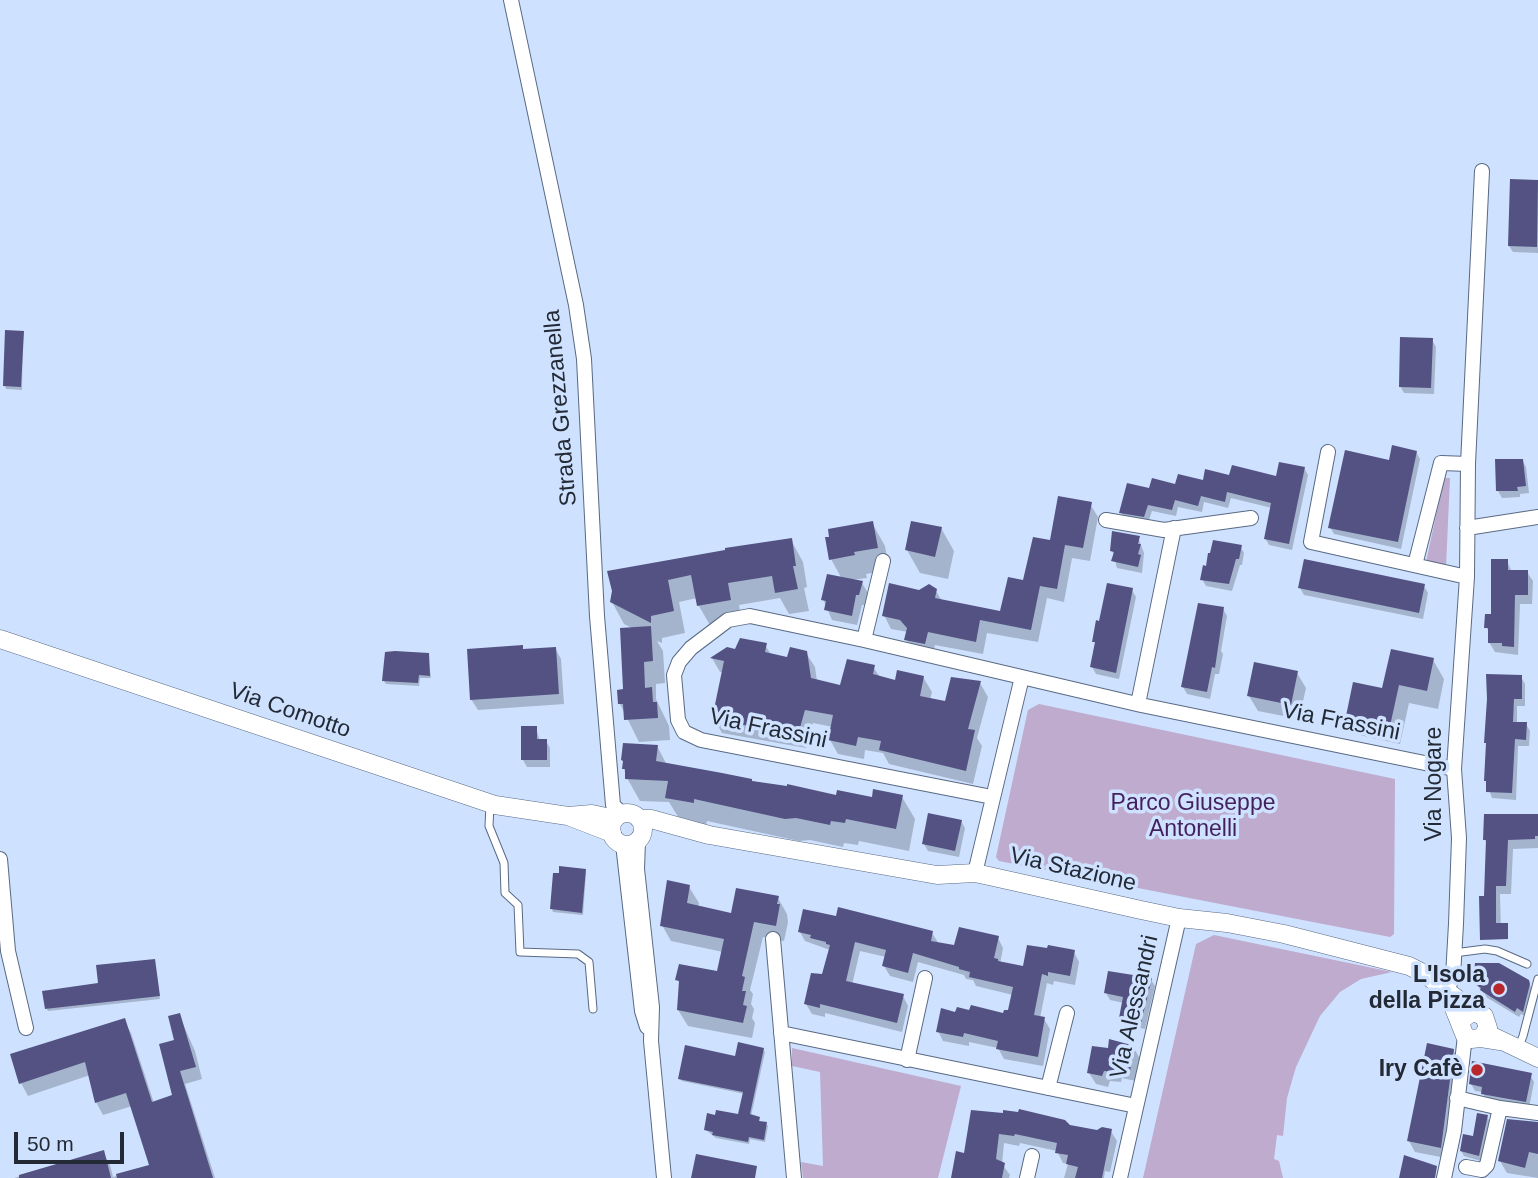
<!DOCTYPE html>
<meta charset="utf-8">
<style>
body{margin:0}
#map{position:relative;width:1538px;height:1178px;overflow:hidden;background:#cee1ff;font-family:Helvetica,sans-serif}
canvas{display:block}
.scale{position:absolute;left:14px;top:1132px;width:110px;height:32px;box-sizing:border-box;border:4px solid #232a35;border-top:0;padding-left:9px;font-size:21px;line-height:24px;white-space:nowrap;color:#232a35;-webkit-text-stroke:5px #cee1ff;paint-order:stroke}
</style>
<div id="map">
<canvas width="1538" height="1178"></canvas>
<div class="scale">50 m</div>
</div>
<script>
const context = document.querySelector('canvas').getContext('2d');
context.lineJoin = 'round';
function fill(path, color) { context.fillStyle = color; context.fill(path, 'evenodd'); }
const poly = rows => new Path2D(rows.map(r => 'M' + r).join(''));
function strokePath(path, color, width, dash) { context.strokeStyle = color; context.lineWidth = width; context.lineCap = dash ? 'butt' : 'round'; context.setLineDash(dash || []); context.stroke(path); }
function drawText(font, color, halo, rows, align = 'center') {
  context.font = font + ' Helvetica,sans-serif'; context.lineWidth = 7; context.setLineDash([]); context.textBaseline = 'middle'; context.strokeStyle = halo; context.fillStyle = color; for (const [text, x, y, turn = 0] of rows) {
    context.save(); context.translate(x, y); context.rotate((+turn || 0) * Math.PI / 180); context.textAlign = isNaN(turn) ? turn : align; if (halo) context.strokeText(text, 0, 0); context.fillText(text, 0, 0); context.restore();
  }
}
fill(poly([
 [1444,478,1450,478,1446,567,1426,562],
 [1039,704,1395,779,1394,934,1390,937,999,861,996,857,1028,710],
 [1214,935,1392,972,1361,979,1340,992,1320,1016,1296,1067,1287,1098,1283,1136,1277,1135,1274,1159,1279,1161,1283,1178,1143,1178,1196,944],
 [792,1048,961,1086,938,1178,803,1178,801,1162,823,1166,820,1072,792,1066]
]), '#beabce');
fill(poly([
 [1511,181,1538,182,1538,253,1513,252,1509,246],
 [23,333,22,390,6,389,5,386],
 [1432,340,1436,347,1434,394,1404,393,1400,386],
 [1416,452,1420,459,1401,549,1334,534,1330,527,1390,462],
 [1522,460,1526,467,1529,493,1520,494,1520,497,1502,498,1498,491],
 [1304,468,1308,475,1292,550,1269,545,1265,538,1272,508,1231,498,1228,508,1204,502,1202,512,1178,507,1176,516,1152,511,1148,523,1125,519,1121,512,1151,491,1230,477,1278,478],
 [1090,504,1098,517,1090,561,1072,558,1064,602,1047,598,1038,642,987,633,983,654,935,645,932,657,914,653,906,639,908,632,891,629,884,615,920,592,936,591,942,601,1001,613,1052,542],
 [872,523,885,546,889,570,866,574,867,578,851,580,862,583,868,593,865,605,862,605,857,625,832,620,823,599,842,579,831,559],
 [941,528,954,551,948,579,920,573,907,550],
 [1138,537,1144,553,1142,573,1117,568,1112,550],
 [791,540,803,562,807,587,804,588,809,611,789,614,780,598,739,605,742,622,711,627,699,606,697,598,679,602,685,633,662,638,662,643,657,641,663,651,665,683,656,684,656,699,669,726,670,740,639,742,620,704,625,691,634,629,624,624,612,602,613,591],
 [1240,546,1244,553,1242,565,1240,565,1232,591,1206,586,1202,579],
 [1507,561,1512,572,1527,572,1533,581,1532,604,1520,604,1518,655,1495,652,1489,642,1490,633,1486,627,1493,616],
 [1424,586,1428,593,1423,619,1304,595,1300,588],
 [1132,590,1136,597,1119,679,1096,674,1092,667,1096,645,1094,641,1101,623],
 [1223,609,1227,616,1221,651,1223,654,1219,674,1215,674,1210,699,1187,694,1183,687],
 [765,645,772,656,789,659,806,653,815,667,817,681,841,687,873,667,880,677,896,682,923,677,932,692,930,700,946,703,980,683,988,697,977,738,982,746,973,784,889,764,883,753,865,750,864,759,838,754,830,740,833,727,813,723,806,748,722,733,714,719,724,672,720,672,712,658],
 [522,647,524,651,555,648,561,659,564,704,478,710,471,699],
 [428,654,431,678,420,678,419,686,386,684,384,681],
 [1433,660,1444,679,1438,709,1409,703,1400,744,1359,735,1348,716,1384,690],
 [1297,673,1306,688,1299,719,1258,711,1249,696],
 [1521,677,1525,684,1525,706,1517,706,1517,724,1526,724,1530,731,1529,746,1518,746,1516,800,1492,798,1486,781,1489,699],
 [536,728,540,741,546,741,550,748,550,767,527,767,523,760],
 [657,746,667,765,837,797,873,799,902,797,915,819,909,851,859,841,858,845,844,843,843,847,810,840,799,841,707,821,706,825,680,820,669,802,640,801,627,778,624,769],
 [1538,816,1538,848,1513,849,1511,894,1500,894,1501,933,1481,897,1486,897,1487,844,1485,840],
 [961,821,965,828,959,857,928,851,924,844],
 [585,870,586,873,583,915,553,912,552,909],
 [689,887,699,903,698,907,732,915,778,898,787,914,788,922,784,941,763,937,750,990,753,994,751,1004,754,1009,752,1018,755,1023,752,1038,688,1026,678,1010,681,985,677,979,718,973,723,952,671,941,662,925],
 [800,932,932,933,939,944,955,947,998,938,1003,948,1000,964,1025,968,1074,952,1079,962,1075,985,1054,981,1053,985,1047,983,1040,1018,1044,1019,1050,1029,1043,1066,1004,1059,998,1048,969,1042,969,1046,943,1041,938,1031,957,1014,1005,1015,1009,1012,1013,995,976,986,973,980,966,979,964,975,918,962,913,982,890,976,884,966,886,957,860,951,852,985,903,996,908,1006,902,1032,825,1013,825,1017,812,1014,806,1004,824,975,830,950,805,941],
 [155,964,160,999,48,1011,47,1009,100,984],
 [1151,980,1155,986,1145,1029,1125,1025,1121,1018,1124,1003,1110,1000,1106,993],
 [1475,982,1528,982,1532,989,1527,1017,1521,1014,1519,1017,1486,997],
 [179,1015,195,1051,202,1079,185,1084,215,1178,14,1178,103,1152,110,1165,113,1177,151,1167,132,1106,103,1115,96,1102,90,1075,28,1096,21,1083,12,1055,124,1021,131,1033,154,1103,175,1096],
 [1134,1048,1140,1059,1136,1081,1122,1078,1121,1082,1110,1081,1108,1087,1096,1084,1089,1073,1109,1050],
 [763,1049,765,1052,751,1116,759,1118,760,1123,766,1124,768,1126,765,1142,750,1139,749,1144,716,1138,706,1130,739,1116,745,1094,682,1081,680,1079],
 [1453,1050,1459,1061,1446,1158,1415,1152,1409,1141],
 [1530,1075,1534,1082,1529,1108,1487,1100,1482,1092,1475,1091,1471,1084],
 [973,1112,1097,1132,1110,1130,1117,1141,1110,1172,1105,1171,1104,1178,1064,1178,1068,1164,1063,1163,1057,1151,1020,1143,1019,1146,1004,1143,1002,1164,1010,1175,1009,1178,953,1178,965,1155],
 [1487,1117,1490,1122,1481,1161,1464,1156,1461,1151,1474,1138],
 [1538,1124,1538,1178,1507,1173,1500,1161]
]), '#0003');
fill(poly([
 [1510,179,1538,180,1537,247,1508,246],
 [5,330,24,331,21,387,3,386],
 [1400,337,1433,338,1431,388,1399,387],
 [1392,445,1417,451,1398,542,1328,528,1345,450,1389,460],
 [1495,459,1523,459,1526,486,1517,487,1518,491,1496,491],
 [1279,462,1305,467,1289,544,1264,539,1271,503,1227,492,1225,502,1201,496,1198,506,1175,500,1172,510,1148,505,1144,517,1119,513,1127,483,1149,488,1152,478,1175,484,1178,474,1203,480,1205,469,1229,475,1232,465,1276,476],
 [1058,496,1092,502,1083,548,1065,545,1057,589,1040,586,1031,630,980,620,976,642,928,632,925,644,904,640,907,628,900,620,882,616,889,583,919,590,929,584,937,589,935,598,1000,611,1008,577,1023,580,1033,537,1050,540],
 [873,521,878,548,854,552,855,555,829,560,825,537,829,537,828,529],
 [911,521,942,527,935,557,905,550],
 [1112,531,1140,536,1138,544,1141,544,1138,554,1141,555,1138,567,1111,561,1114,552,1110,551],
 [792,538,796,566,793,566,798,589,775,593,772,576,728,583,731,600,697,606,691,575,668,580,674,611,651,616,651,623,610,602,612,591,607,571,725,550,725,548],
 [1213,540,1242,545,1239,559,1236,559,1229,584,1200,580,1203,565,1206,566,1208,553,1210,553],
 [1304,559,1425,584,1419,613,1298,588],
 [1491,559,1508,559,1508,570,1528,570,1528,595,1515,595,1514,647,1502,646,1502,643,1488,643,1488,628,1484,628,1485,614,1491,614],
 [827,574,863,581,859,595,856,595,852,616,824,610,826,601,821,600],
 [1107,583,1133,588,1116,673,1090,667,1095,642,1092,642,1096,620,1099,621],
 [1198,603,1224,607,1215,668,1212,667,1207,692,1181,687],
 [651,626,653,661,644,662,645,688,652,687,653,702,657,702,658,718,624,720,623,704,618,704,617,690,623,689,620,628],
 [740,638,767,643,765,652,787,657,790,647,807,651,811,678,840,685,847,659,875,665,873,674,895,680,897,670,924,676,920,696,945,701,951,677,981,681,968,729,975,730,966,771,879,750,881,741,858,737,856,746,828,740,833,715,805,710,798,735,712,719,724,661,710,658,727,647,735,649],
 [523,645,523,649,556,647,559,694,470,700,467,649],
 [1391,649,1434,658,1427,691,1399,685,1390,726,1346,716,1353,682,1382,688],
 [395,651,429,653,430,676,419,675,418,683,382,681,385,652],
 [1254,662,1298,671,1291,705,1247,696],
 [1486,674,1522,675,1522,699,1514,699,1513,722,1527,722,1526,740,1515,739,1512,793,1486,792,1486,781,1484,781,1486,743,1484,743,1487,699],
 [521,726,537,726,537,739,547,739,547,760,521,760],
 [623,743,658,745,656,761,722,773,752,779,752,781,787,786,787,784,836,795,837,790,872,797,873,789,903,795,896,829,846,819,845,823,831,821,830,825,796,818,785,819,694,799,694,803,665,798,668,781,625,779,625,769,622,769,623,761,621,760],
 [928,813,962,820,955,851,922,844],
 [1484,814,1538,814,1538,836,1535,836,1535,839,1508,840,1506,886,1496,886,1496,923,1508,923,1508,939,1480,940,1479,896,1484,896,1486,840,1483,840],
 [559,866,586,869,582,913,550,909,553,873,559,873],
 [667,880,690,885,687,903,731,913,736,888,779,896,777,904,780,904,776,926,754,922,742,976,745,977,742,991,746,991,743,1005,747,1006,743,1023,677,1010,679,981,675,980,679,964,717,971,724,939,660,926],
 [838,907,933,931,931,941,954,945,959,927,999,936,994,958,998,959,998,961,1023,966,1027,945,1047,948,1048,945,1075,950,1070,976,1048,972,1048,976,1042,974,1034,1015,1045,1017,1038,1057,996,1049,998,1041,964,1033,963,1037,936,1032,941,1008,955,1012,957,1007,969,1010,971,1005,1003,1013,1004,1010,1008,1010,1013,987,969,977,970,972,959,969,959,967,913,953,908,973,882,966,886,950,855,942,846,981,904,994,897,1023,820,1004,820,1008,804,1004,811,973,822,974,830,945,826,944,826,942,810,938,811,935,798,932,803,909,836,916],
 [155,959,160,996,45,1009,42,991,98,983,96,965],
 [1475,963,1499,963,1529,980,1530,984,1523,1012,1517,1008,1515,1012,1480,990,1481,988,1473,983],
 [1108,971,1152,978,1141,1023,1119,1018,1123,997,1104,993],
 [180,1013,196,1067,180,1071,213,1178,117,1178,116,1174,149,1165,126,1093,95,1103,85,1062,19,1084,10,1054,125,1018,152,1102,172,1095,159,1044,174,1040,168,1016],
 [1109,1039,1135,1046,1130,1071,1116,1068,1115,1072,1104,1071,1102,1076,1087,1073,1092,1046,1108,1048],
 [738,1042,764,1048,750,1114,760,1117,759,1121,767,1122,764,1140,749,1137,748,1142,712,1135,713,1132,704,1130,707,1113,715,1115,716,1110,738,1114,743,1092,678,1079,685,1045,735,1056],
 [1427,1043,1454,1049,1441,1148,1407,1141],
 [1472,1061,1532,1073,1526,1102,1481,1094,1482,1087,1469,1084],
 [1019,1109,1065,1120,1070,1125,1097,1130,1102,1127,1112,1129,1102,1178,1075,1178,1078,1167,1066,1164,1068,1155,1055,1153,1057,1143,1015,1134,1014,1136,999,1134,996,1159,1005,1163,1002,1178,951,1178,956,1151,964,1153,971,1110,1003,1113,1003,1110,1018,1112],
 [1477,1113,1488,1115,1479,1156,1460,1151,1463,1134,1473,1136],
 [1507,1119,1538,1122,1538,1154,1529,1152,1525,1168,1498,1161],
 [104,1150,111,1178,19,1178,19,1175],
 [696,1154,757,1166,755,1178,691,1178],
 [1404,1155,1437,1166,1435,1178,1399,1178]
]), '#535283');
const service = poly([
 [490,804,489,826,504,863,505,893,518,905,520,952,578,954,589,962,593,1009],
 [1454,953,1485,949,1497,951,1527,964],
 [1518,1049,1523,1036,1538,979]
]);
const minor = poly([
 [511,0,576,305,584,359,597,616,613,805,622,814],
 [1328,452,1311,542,1467,577],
 [1106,520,1164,530,1251,518],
 [1467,528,1538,517],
 [1415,565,1441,463,1468,464],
 [864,640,883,561],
 [1138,704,1174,528],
 [992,797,701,740,684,732,678,720,674,675,679,662,691,648,728,620,750,616,864,640,1141,705,1454,769],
 [638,841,637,869,652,1007,651,1041,664,1178],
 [623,844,642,1011,647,1027],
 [0,859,8,951,26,1028],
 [975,873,1022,677],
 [773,939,794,1178],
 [1447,991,1453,976,1456,924,1459,838,1454,769,1467,577,1468,464,1482,171],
 [781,1033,1136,1106],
 [907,1060,925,978],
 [1048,1088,1067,1013],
 [1457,1098,1500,1108,1538,1113],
 [1466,1167,1482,1170,1487,1165,1500,1108],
 [1027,1178,1032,1156],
 [1120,1178,1179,918],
 [1444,1178,1454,1131,1465,1036]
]);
const tertiary = poly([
 [0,639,495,805,568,816,592,814,615,819],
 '611 829a16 16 0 1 1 32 0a16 16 0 1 1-32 0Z',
 [568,816,612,833],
 [639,819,651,819,709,835,937,875,975,873,989,876,1141,910,1179,918,1227,923,1284,934,1409,966,1425,974,1474,1012],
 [1449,996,1465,1036,1471,1039,1481,1038,1500,1041],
 [1464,1018,1472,1012,1484,1016,1488,1028,1481,1038],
 [1492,1036,1538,1058]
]);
strokePath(service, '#596a84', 9);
strokePath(minor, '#596a84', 16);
strokePath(tertiary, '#596a84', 19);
strokePath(service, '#fff', 7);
strokePath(minor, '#fff', 14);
strokePath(tertiary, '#fff', 18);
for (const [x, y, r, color] of [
 [1499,989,7,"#b8272c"],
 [1477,1070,7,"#b8272c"]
]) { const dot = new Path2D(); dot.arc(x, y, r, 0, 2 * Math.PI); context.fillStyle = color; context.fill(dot); strokePath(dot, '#cee1ff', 2.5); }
drawText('23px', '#232a35', '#cee1ff', [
 ["Strada Grezzanella",561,408,-95],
 ["Via Comotto",290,711,19],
 ["Via Frassini",1341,722,11],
 ["Via Frassini",768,729,12],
 ["Via Nogare",1435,784,-90],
 ["Via Stazione",1073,870,13],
 ["Via Alessandri",1135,1007,-77]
]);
drawText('23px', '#441f5d', '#cee1ff', [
 ["Parco Giuseppe",1193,804],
 ["Antonelli",1193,830]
]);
drawText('bold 23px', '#232a35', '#cee1ff', [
 ["L'Isola",1485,976],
 ["della Pizza",1485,1002],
 ["Iry Cafè",1463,1070]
], 'right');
</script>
